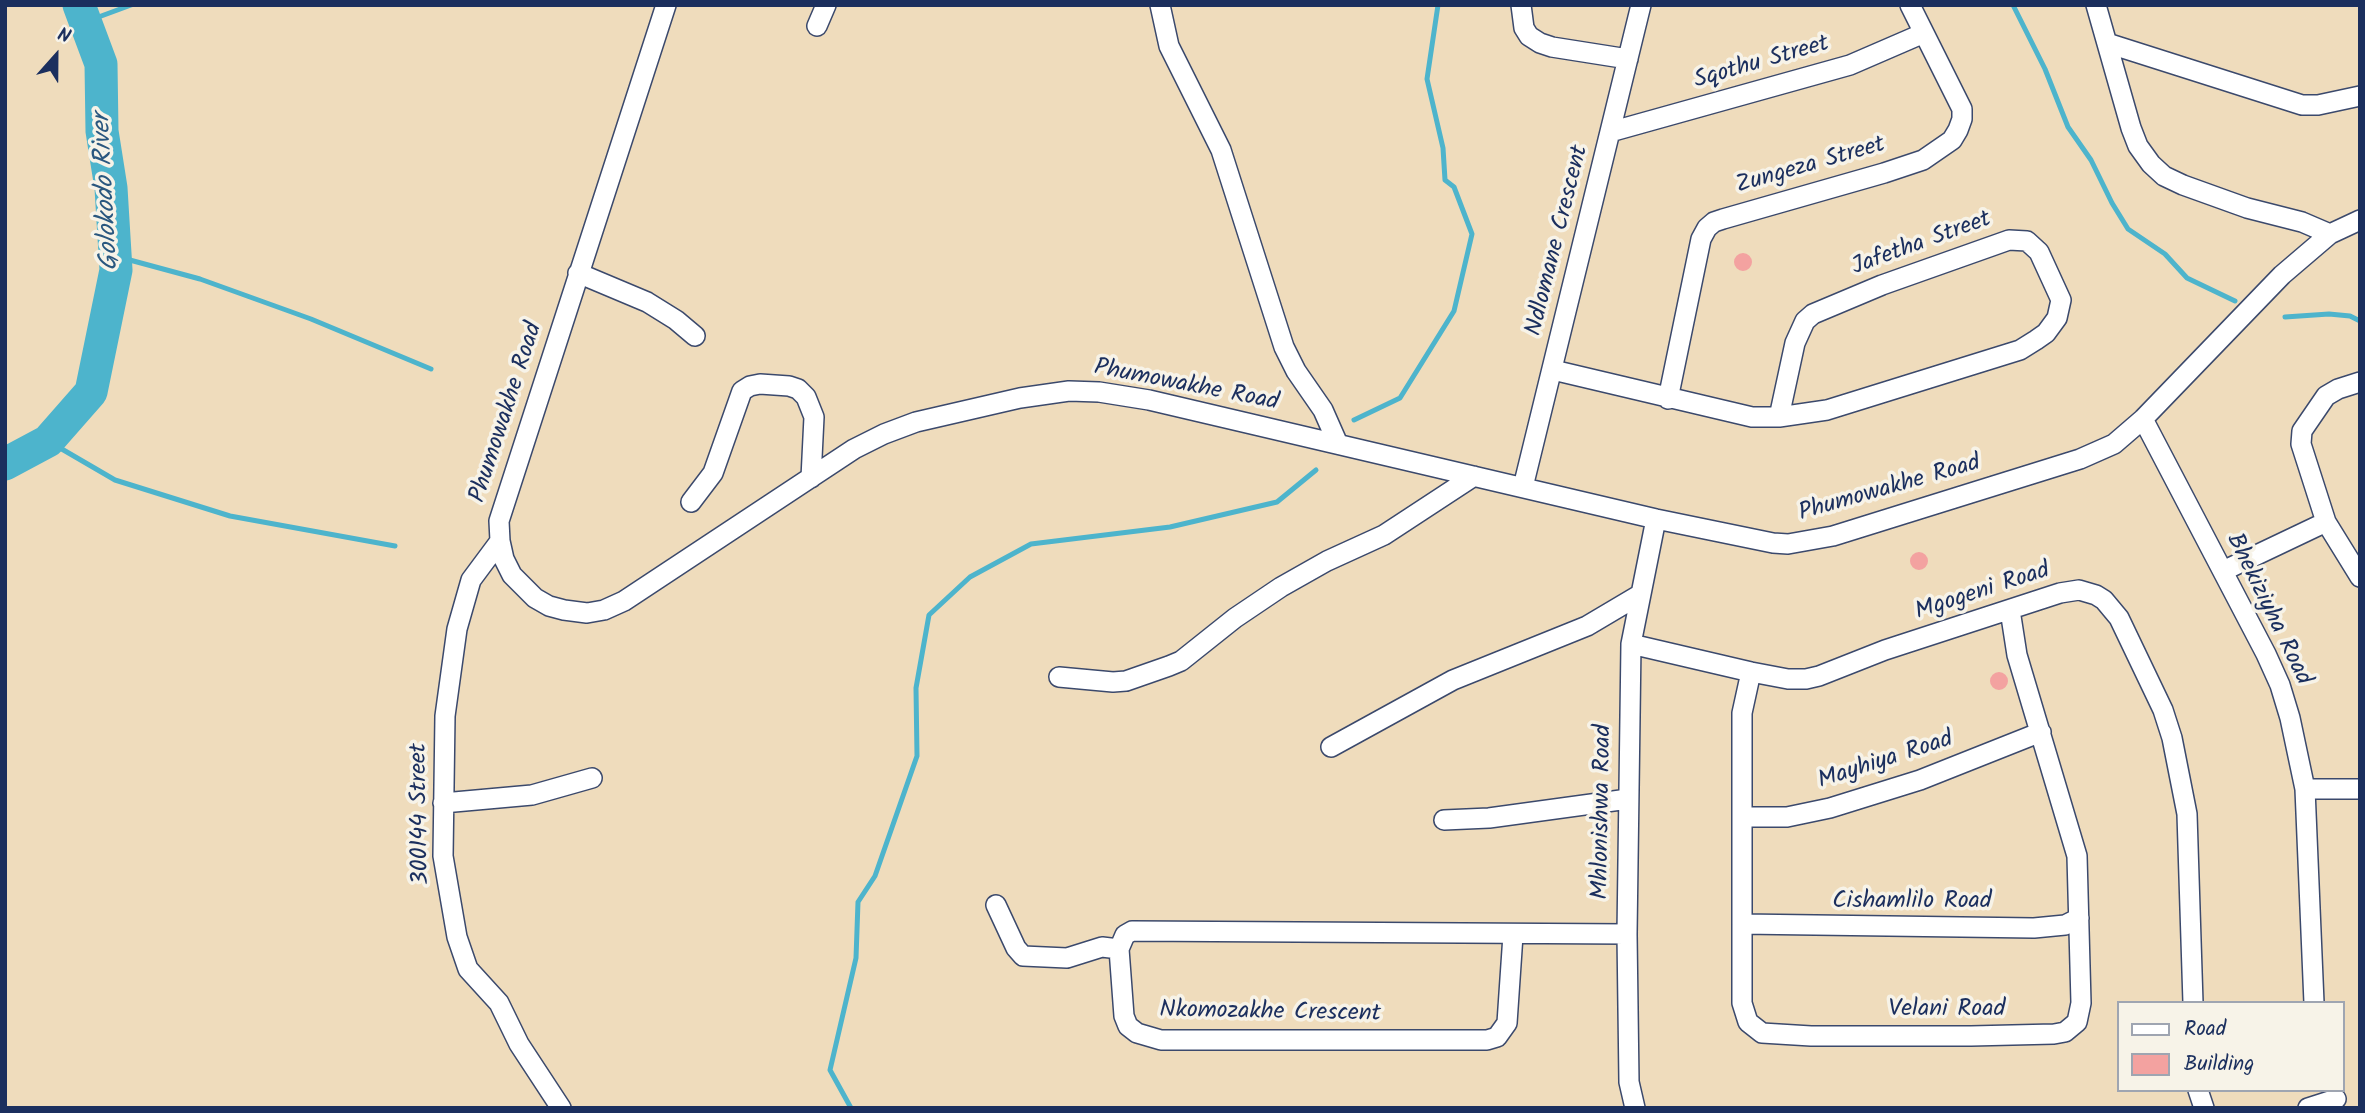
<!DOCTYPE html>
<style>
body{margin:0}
#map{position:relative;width:2365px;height:1113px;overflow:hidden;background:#efdcbc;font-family:Kalam,sans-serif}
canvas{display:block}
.frame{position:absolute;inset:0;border:7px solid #1b2f5e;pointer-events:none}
.legend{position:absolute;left:2117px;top:1001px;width:228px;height:91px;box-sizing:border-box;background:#f7f3e8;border:2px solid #9fa5b1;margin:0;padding:9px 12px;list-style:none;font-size:21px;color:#1b2f5e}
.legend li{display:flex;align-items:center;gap:14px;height:35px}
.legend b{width:35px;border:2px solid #9fa5b1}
.north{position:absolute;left:21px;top:21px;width:70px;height:70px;-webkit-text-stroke:5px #f7f3e8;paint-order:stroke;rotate:21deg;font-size:19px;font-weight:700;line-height:28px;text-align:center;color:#1b2f5e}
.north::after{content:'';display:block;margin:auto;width:24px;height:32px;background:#1b2f5e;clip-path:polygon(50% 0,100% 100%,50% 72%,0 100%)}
</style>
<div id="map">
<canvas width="2365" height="1113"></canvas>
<div class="frame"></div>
<ul class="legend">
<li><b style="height:9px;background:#fff"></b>Road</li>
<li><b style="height:19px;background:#f3a2a0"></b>Building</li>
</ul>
<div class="north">N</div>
</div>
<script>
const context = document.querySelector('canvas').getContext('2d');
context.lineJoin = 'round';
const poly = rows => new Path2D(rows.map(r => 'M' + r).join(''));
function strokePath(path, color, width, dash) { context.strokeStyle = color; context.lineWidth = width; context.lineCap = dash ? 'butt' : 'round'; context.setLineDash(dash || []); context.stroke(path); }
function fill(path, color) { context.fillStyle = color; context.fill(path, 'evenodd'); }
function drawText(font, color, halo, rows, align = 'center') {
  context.font = font + ' Kalam,sans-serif'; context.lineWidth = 7; context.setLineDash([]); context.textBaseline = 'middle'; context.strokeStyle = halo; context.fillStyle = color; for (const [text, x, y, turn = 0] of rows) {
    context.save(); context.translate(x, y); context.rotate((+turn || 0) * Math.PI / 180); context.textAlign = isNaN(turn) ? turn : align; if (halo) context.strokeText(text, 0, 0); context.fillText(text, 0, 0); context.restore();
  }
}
strokePath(poly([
 [2013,5,2045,69,2068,127,2091,160,2112,203,2128,229,2165,254,2187,278,2235,301],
 [85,22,131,5],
 [115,256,200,279,311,319,431,369],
 [2285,317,2329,314,2350,316,2360,321],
 [1354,420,1400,398,1454,311,1472,234,1454,187,1445,180,1443,148,1427,79,1438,5],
 [48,441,115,480,230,516,395,546],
 [851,1108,830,1070,856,958,858,902,875,876,917,756,916,688,929,615,970,577,1031,544,1170,527,1277,502,1316,470]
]), '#4db4cc', 5);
strokePath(poly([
 [5,464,48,441,91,392,116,270,111,188,102,131,101,64,79,5]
]), '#4db4cc', 33);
fill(poly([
 '1734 262a9 9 0 1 1 18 0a9 9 0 1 1-18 0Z',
 '1910 561a9 9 0 1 1 18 0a9 9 0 1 1-18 0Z',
 '1990 681a9 9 0 1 1 18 0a9 9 0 1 1-18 0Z'
]), '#f3a2a0');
const minor = poly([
 [666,5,499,521,500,541,504,559,512,575,535,598,549,606,564,610,587,613,604,610,624,601,854,449,884,434,916,422,1020,398,1069,391,1099,392,1149,400,1656,519,1773,543,1788,544,1833,536,2080,459,2114,444,2143,419,2282,275,2330,234,2360,220],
 [1160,5,1169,46,1221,150,1284,347,1296,371,1323,410,1338,444],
 [1521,5,1524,28,1529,36,1540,43,1552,47,1628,59],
 [2096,5,2131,128,2138,146,2151,164,2164,176,2183,185,2247,208,2302,222,2330,234],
 [817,26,826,5],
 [2107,43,2302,105,2318,105,2360,96],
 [1610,132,1850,65,1924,33],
 [578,273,647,302,676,320,695,336],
 [1553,370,1752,417,1779,417,1827,410,2020,350,2036,340,2046,333,2057,318,2061,300,2039,252,2027,241,2009,240,1882,285,1813,314,1805,321,1795,343,1779,417],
 [2360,382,2338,389,2326,396,2302,431,2301,444,2326,522,2360,577],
 [1668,399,1701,239,1707,228,1714,222,1723,219,1884,173,1923,160,1952,140,1958,130,1962,119,1962,109,1910,5],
 [2143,419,2266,654,2280,685,2290,718,2305,789,2314,1003],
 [1523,487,1641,5],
 [691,502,713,473,742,391,750,386,760,384,789,386,798,389,806,397,814,417,811,478],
 [500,541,471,580,457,629,445,716,443,856,457,937,468,969,499,1003,519,1044,561,1108],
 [2223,571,2326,522],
 [1631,644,1751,672,1788,679,1806,679,1819,676,1885,650,2060,593,2079,590,2096,595,2104,600,2119,618,2163,710,2172,738,2187,814,2193,1003],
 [1751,672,1742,713,1742,1003,1748,1022,1762,1033,1811,1036,1971,1036,2054,1034,2065,1032,2077,1022,2081,1003,2077,856,2017,655,2010,610],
 [1059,677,1113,682,1126,681,1169,666,1181,661,1235,618,1281,587,1327,561,1384,535,1474,476],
 [1331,747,1453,680,1587,626,1641,594],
 [2305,789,2360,789],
 [443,803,532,795,592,778],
 [1743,817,1787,817,1830,808,1920,780,2041,732],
 [1444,820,1489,818,1628,799],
 [996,905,1016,948,1023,956,1067,958,1102,947,1119,949],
 [1742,924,2034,928,2065,925,2079,918],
 [1513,935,1507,1023,1497,1037,1487,1040,1161,1040,1137,1033,1128,1026,1124,1016,1119,949,1125,935,1132,931,1627,934],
 [2198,1090,2204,1108],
 [1635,1108,1629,1082,1627,934,1631,644,1656,519],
 [2308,1108,2336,1099]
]);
strokePath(minor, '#3b496c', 22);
strokePath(minor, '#fff', 19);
drawText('24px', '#1b2f5e', '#f7f3e8', [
 ["Sqothu Street",1762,64,-16],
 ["Zungeza Street",1811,167,-16],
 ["Ndlomane Crescent",1559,241,-76],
 ["Jafetha Street",1922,245,-20],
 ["Phumowakhe Road",1186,387,11],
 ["Phumowakhe Road",508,413,-72],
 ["Phumowakhe Road",1890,490,-16],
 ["Mgogeni Road",1983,593,-18],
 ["Bhekiziyha Road",2267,610,64],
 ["Mayhiya Road",1886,762,-18],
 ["Mhlonishwa Road",1604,812,-89],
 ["300144 Street",422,814,-91],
 ["Cishamlilo Road",1912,903],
 ["Velani Road",1947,1011],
 ["Nkomozakhe Crescent",1270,1014,1]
]);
drawText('italic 26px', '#2a577f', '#f7f3e8', [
 ["Golokodo River",108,192,-93]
]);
</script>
